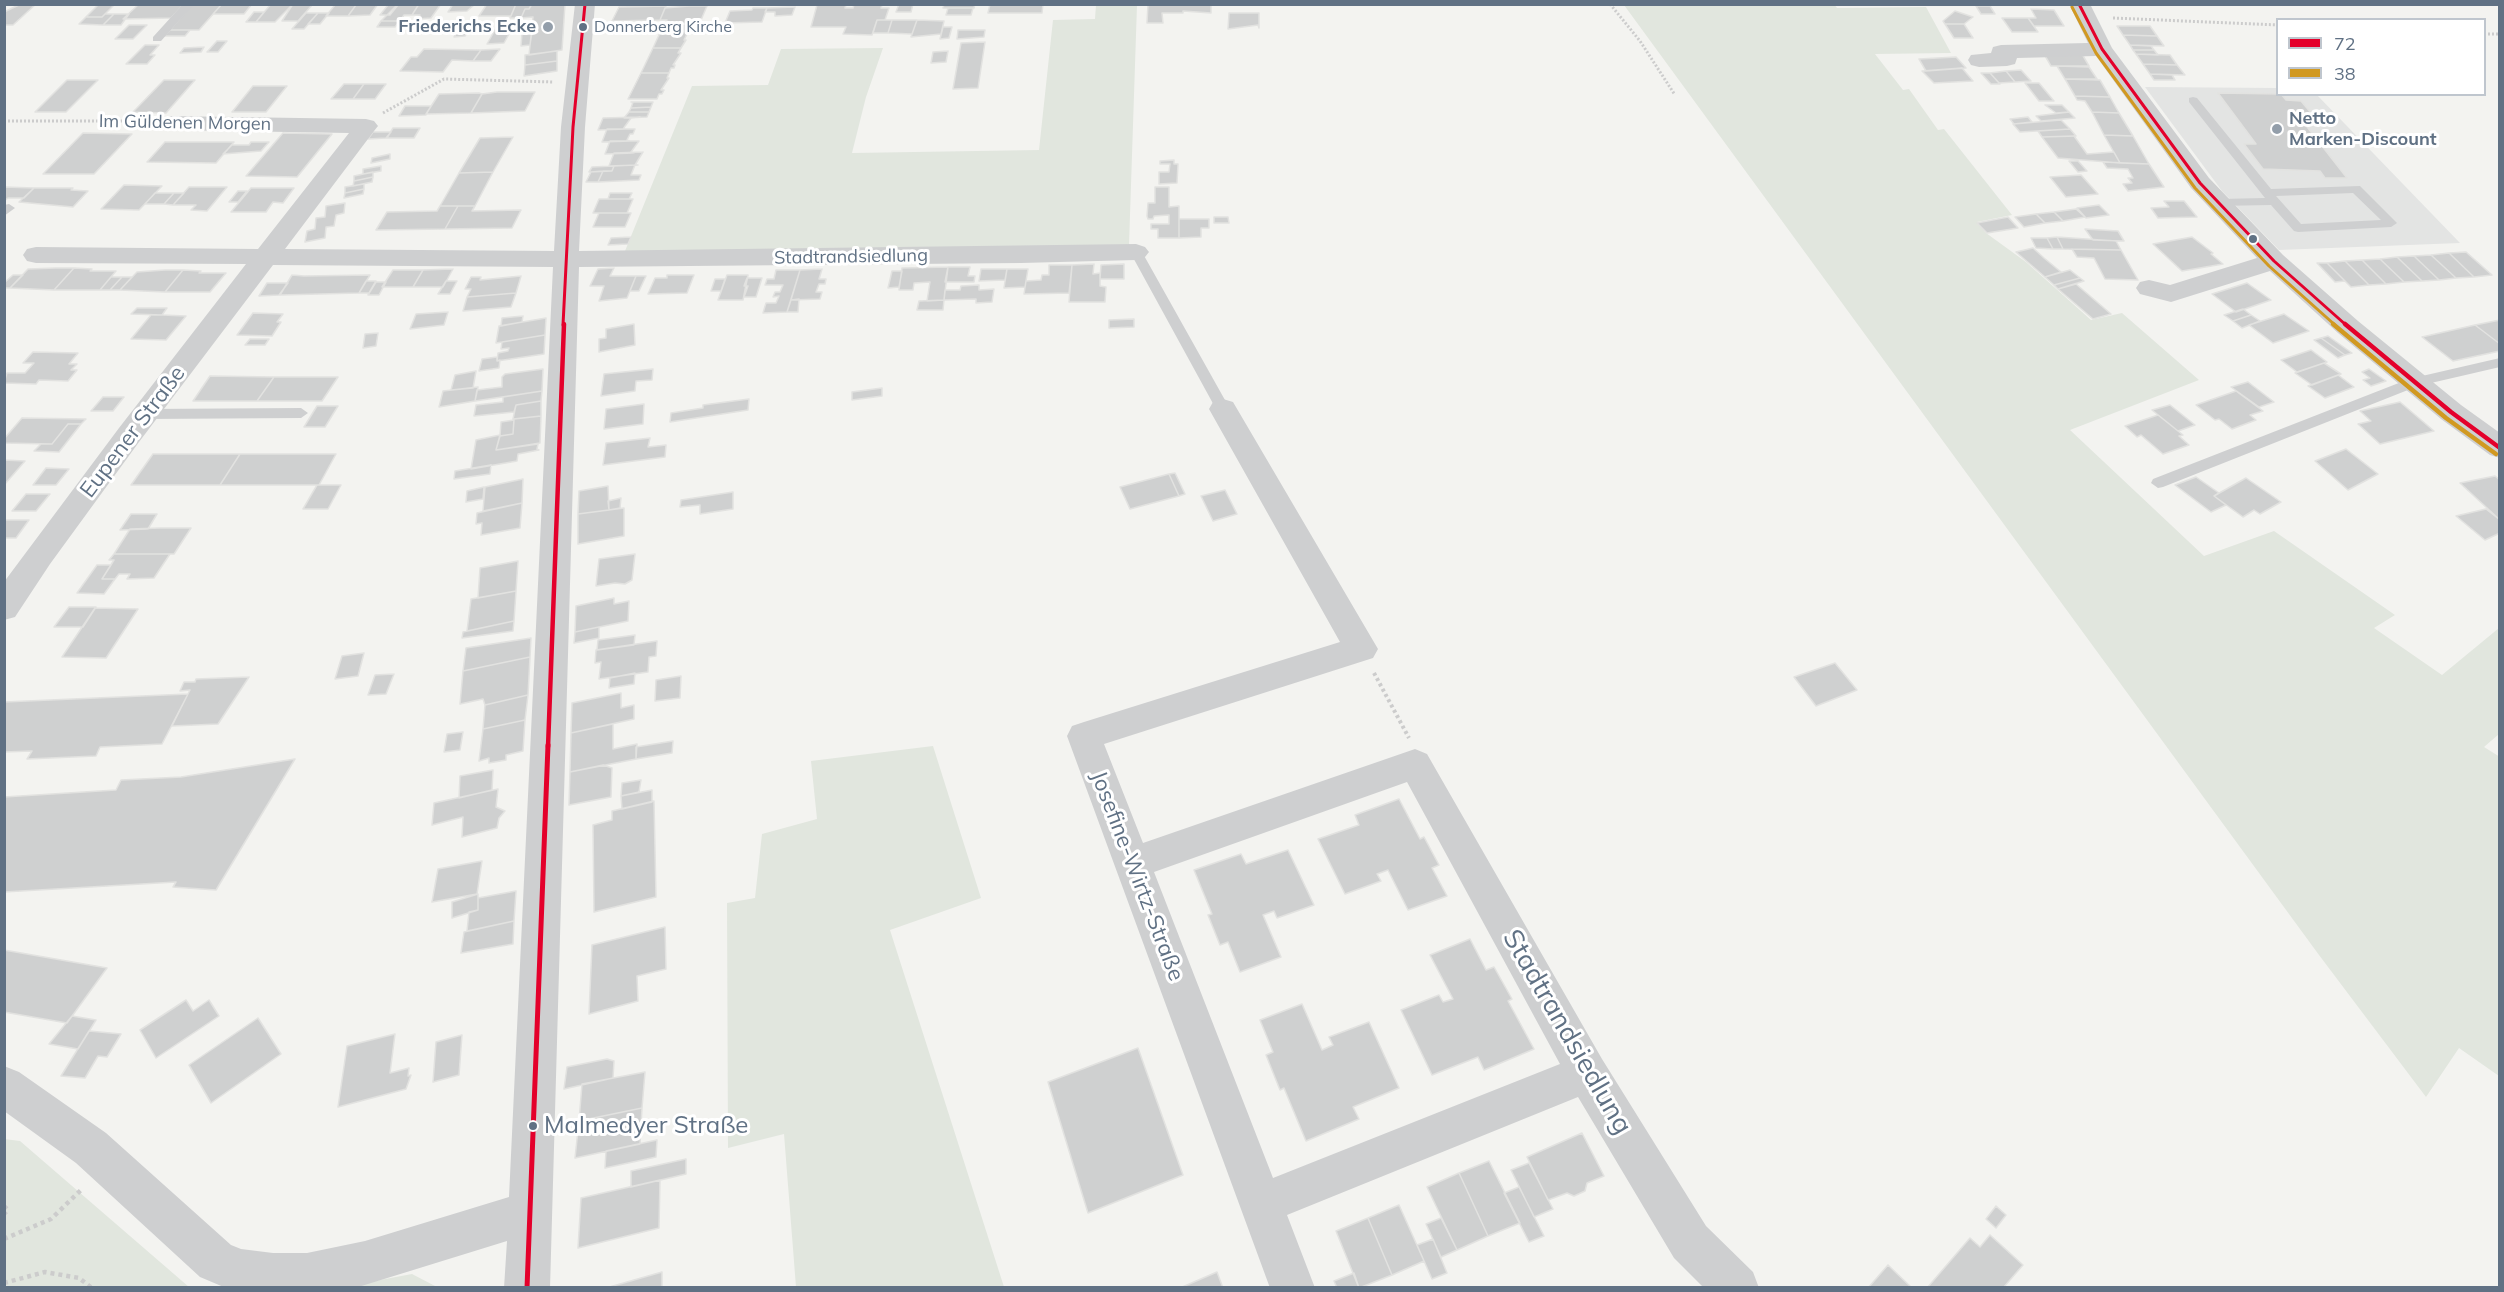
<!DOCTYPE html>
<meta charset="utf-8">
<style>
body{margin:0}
#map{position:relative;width:2504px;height:1292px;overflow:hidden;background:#f3f3f0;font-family:Mulish,sans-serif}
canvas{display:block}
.frame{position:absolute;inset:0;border:6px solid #607184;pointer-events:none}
.legend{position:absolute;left:2276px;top:18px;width:210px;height:78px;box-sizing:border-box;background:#fff;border:2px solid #bfc6ce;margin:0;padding:8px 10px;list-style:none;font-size:18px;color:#607184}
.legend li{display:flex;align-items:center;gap:12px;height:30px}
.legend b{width:30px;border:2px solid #bfc6ce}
</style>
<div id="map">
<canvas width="2504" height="1292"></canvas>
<div class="frame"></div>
<ul class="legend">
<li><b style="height:8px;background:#e4002b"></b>72</li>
<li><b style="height:8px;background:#d19921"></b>38</li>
</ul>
</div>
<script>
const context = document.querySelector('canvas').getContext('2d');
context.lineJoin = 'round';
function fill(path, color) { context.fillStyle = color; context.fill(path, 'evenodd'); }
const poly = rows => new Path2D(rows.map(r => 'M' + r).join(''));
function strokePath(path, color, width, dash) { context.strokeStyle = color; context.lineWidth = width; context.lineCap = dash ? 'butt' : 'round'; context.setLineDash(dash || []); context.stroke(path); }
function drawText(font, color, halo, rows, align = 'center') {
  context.font = font + ' Mulish,sans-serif'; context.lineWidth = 6; context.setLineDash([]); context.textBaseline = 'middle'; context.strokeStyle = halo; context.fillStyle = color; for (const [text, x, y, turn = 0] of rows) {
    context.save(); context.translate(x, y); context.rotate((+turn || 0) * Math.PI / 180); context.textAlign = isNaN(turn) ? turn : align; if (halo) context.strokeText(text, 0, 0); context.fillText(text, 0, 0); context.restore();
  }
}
fill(poly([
 [2145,87,2277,88,2278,94,2317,95,2460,243,2279,250,2222,191]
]), '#e3e4e3');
fill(poly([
 [1834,4,1837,8,1926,7,1951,53,1875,54,1903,90,1909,89,1938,130,1944,129,2012,215,1977,222,1986,233,2026,262,2091,320,2122,313,2199,380,2070,430,2204,556,2274,531,2395,615,2374,628,2442,675,2499,628,2499,734,2484,747,2500,757,2499,1076,2459,1048,2426,1097,2319,955,1624,5],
 [1096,5,1137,5,1129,245,623,256,692,86,768,85,781,49,883,48,866,97,852,153,1039,150,1053,20,1095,19],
 [933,746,981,898,890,930,1004,1287,796,1287,784,1134,728,1148,727,903,755,898,762,834,817,819,811,761],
 [4,1139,20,1141,189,1287,5,1287],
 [412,1274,437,1287,337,1288]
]), '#e1e6de');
const building = poly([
 [21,4,36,4,13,25,4,25,4,12,21,4],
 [99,4,115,4,102,17,86,17,99,4],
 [184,4,171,18,123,19,138,5,184,4],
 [192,4,222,4,199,30,170,30,192,4],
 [222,4,252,4,244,14,213,14,222,4],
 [271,4,293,4,275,22,256,22,271,4],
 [293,4,313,4,298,21,282,21,293,4],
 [378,4,370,15,348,16,356,5,378,4],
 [419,4,441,4,431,18,417,19,420,15,412,15,419,4],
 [419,4,412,15,404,15,400,21,381,21,398,4,419,4],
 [453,4,472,4,474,5,467,11,448,12,453,4],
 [487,4,516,4,511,16,479,16,487,4],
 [516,4,532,4,529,9,525,9,521,18,510,18,516,4],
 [532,4,565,4,562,50,529,55,533,17,521,18,525,9,529,9,532,4],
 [899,4,913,4,911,12,896,12,899,4],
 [975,4,974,8,943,8,944,5,975,4],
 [990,4,1043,4,1042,13,988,13,990,4],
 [1148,4,1211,4,1211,13,1183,11,1183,13,1162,13,1163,23,1147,23,1148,4],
 [335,5,356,5,348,16,326,16,335,5],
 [388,5,398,5,390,15,380,15,388,5],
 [817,5,846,5,845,8,853,8,854,5,882,5,881,8,889,8,885,20,877,20,872,35,843,34,846,27,811,27,817,5],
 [666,6,660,20,612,21,619,7,666,6],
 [689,6,707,6,701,20,692,20,691,24,665,24,667,20,660,20,665,8,689,6],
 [1976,6,1990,6,1995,14,1981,14,1976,6],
 [795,7,792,15,775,16,775,12,765,12,767,8,795,7],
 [753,8,767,8,762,22,725,23,730,11,752,10,753,8],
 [948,8,973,8,971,15,946,15,948,8],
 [2031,9,2054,10,2064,26,2034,26,2028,18,2036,18,2031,9],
 [1955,11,1973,17,1964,24,1945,24,1943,21,1955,11],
 [254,12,264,12,256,22,246,22,254,12],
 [306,13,318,13,304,29,292,29,306,13],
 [318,13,329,13,320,24,308,24,318,13],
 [1229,13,1259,13,1259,28,1258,25,1228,29,1229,13],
 [105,14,114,14,103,25,79,24,86,17,102,17,105,14],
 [114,14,129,14,121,25,103,25,114,14],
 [2002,18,2028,18,2038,32,2012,32,2002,18],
 [877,20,892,20,888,33,873,33,877,20],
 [892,20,917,20,912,34,888,33,892,20],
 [917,20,944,21,941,34,911,37,917,20],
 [381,21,400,21,395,27,377,27,381,21],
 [499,23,515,23,504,43,487,44,499,23],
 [664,24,691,24,689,29,692,29,688,32,684,40,686,40,681,48,653,48,664,24],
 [1945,24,1964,24,1973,38,1954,38,1945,24],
 [129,25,147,25,133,39,115,39,129,25],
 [2117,26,2150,26,2157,36,2123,35,2117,26],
 [943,27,952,27,949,38,940,39,943,27],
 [460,28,470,28,465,36,454,37,460,28],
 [170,30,190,30,185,36,164,36,170,30],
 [958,30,985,30,984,37,957,39,958,30],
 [532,32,530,45,521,46,522,33,532,32],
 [2123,35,2157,36,2164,46,2130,45,2123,35],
 [217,41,227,41,218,52,207,52,217,41],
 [985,42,978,88,953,89,961,43,985,42],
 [145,45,159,45,150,55,155,55,147,64,126,64,145,45],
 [2130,45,2151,46,2154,50,2133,50,2130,45],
 [204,47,201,52,180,53,184,48,204,47],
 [653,48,681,48,678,53,681,53,673,65,675,65,674,68,671,68,669,73,641,73,653,48],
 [424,49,481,50,473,61,452,60,443,72,400,71,411,57,417,57,424,49],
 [500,49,491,61,473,61,481,50,500,49],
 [2133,50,2154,50,2158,55,2136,54,2133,50],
 [557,51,557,61,525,65,525,55,557,51],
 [948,51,946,62,931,63,933,52,948,51],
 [2044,54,2082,54,2089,66,2051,66,2044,54],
 [2136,54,2170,55,2177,65,2143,64,2136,54],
 [1956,57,1966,68,1926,71,1919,59,1956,57],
 [557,61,557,71,524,76,525,65,557,61],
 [2143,64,2177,65,2185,75,2150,74,2143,64],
 [2057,66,2089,67,2097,79,2065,79,2057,66],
 [1962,68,1973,81,1934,83,1922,71,1962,68],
 [2021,70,2031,81,2015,82,2006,71,2021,70],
 [2006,71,2015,82,1999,83,1990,73,2006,71],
 [641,73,669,73,667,78,669,78,661,90,664,90,662,94,659,94,657,99,628,99,641,73],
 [1981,73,1990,73,2000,84,1991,84,1981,73],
 [2150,74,2172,75,2175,80,2154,80,2150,74],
 [2065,79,2100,80,2110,97,2075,96,2065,79],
 [67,80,98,80,66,112,35,112,67,80],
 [164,80,195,80,166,113,133,112,164,80],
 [2025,83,2039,83,2054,101,2039,101,2025,83],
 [344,84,364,84,353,99,331,99,344,84],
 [364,84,386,84,375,99,353,99,364,84],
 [253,86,287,86,266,112,232,112,253,86],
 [497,92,535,92,525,111,471,113,482,94,497,92],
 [2218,93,2281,94,2286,100,2301,101,2312,114,2297,114,2347,178,2325,178,2320,171,2263,169,2244,144,2256,144,2218,93],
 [439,94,479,93,482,94,471,113,426,114,439,94],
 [2075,96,2110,97,2119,113,2092,112,2085,101,2077,100,2075,96],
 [631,102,653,102,651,107,631,108,633,102,631,102],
 [2045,105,2062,105,2069,112,2056,113,2045,105],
 [405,106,431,106,426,115,399,116,405,106],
 [651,107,649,112,629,112,631,108,651,107],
 [629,112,649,112,647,117,624,118,629,112],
 [2069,112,2075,118,2041,121,2036,116,2069,112],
 [2092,112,2119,113,2133,136,2104,135,2092,112],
 [640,117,631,118,623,129,626,129,598,130,603,118,640,117],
 [2028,117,2032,122,2014,124,2010,119,2028,117],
 [2061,120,2070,129,2020,132,2013,124,2061,120],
 [393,128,420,128,414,138,387,138,393,128],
 [607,129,635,129,633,134,630,134,627,140,630,141,602,142,607,129],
 [2070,129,2076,136,2042,137,2038,131,2070,129],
 [373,132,391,132,386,138,368,139,373,132],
 [83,133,132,134,94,174,43,174,83,133],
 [283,133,332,134,297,177,246,176,283,133],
 [2104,135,2133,136,2149,164,2120,163,2104,135],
 [2074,136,2087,154,2114,152,2120,163,2058,158,2042,137,2074,136],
 [513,137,493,172,459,173,480,138,513,137],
 [610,141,639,141,631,152,634,153,605,154,610,141],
 [165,142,234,142,216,163,147,162,165,142],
 [251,142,269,142,261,151,223,154,232,145,249,145,251,142],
 [643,152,635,165,638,165,609,166,614,153,643,152],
 [390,154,390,159,371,163,372,158,390,154],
 [1174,160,1174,164,1178,164,1177,183,1159,184,1159,172,1169,172,1170,164,1160,164,1160,161,1174,160],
 [2069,161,2078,161,2087,171,2078,172,2069,161],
 [2103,162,2149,164,2164,187,2128,191,2123,184,2132,183,2128,178,2133,178,2128,169,2107,168,2103,162],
 [635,165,631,175,641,175,639,180,598,182,603,171,612,171,614,166,635,165],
 [381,166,381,171,363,174,363,169,381,166],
 [614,166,612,171,589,172,592,167,614,166],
 [603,171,598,182,586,182,591,172,603,171],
 [373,172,373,177,354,181,354,176,373,172],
 [493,172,475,206,440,206,459,173,493,172],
 [2081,175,2098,194,2066,197,2050,177,2081,175],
 [373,177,372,182,353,186,354,181,373,177],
 [364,184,364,189,345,193,345,187,364,184],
 [124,185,162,186,139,210,101,209,124,185],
 [4,187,34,188,24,198,8,198,4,201,4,187],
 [189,187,227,187,207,211,191,210,196,205,173,205,189,187],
 [1155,187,1169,187,1169,207,1179,206,1179,238,1158,238,1158,229,1151,229,1151,224,1169,224,1169,215,1154,216,1153,219,1148,219,1147,216,1148,203,1155,203,1155,187],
 [34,188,73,188,71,190,88,191,73,207,19,202,34,188],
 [251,188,294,188,283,203,273,202,266,212,231,212,251,188],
 [364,189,363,194,344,198,345,193,364,189],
 [238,191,247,191,238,202,229,202,238,191],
 [155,193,174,193,164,204,145,204,155,193],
 [174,193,184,193,173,205,164,204,174,193],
 [610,193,632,193,629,199,608,199,610,193],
 [599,199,633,199,627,213,593,213,599,199],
 [2164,201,2184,201,2197,217,2158,218,2151,208,2169,207,2164,201],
 [345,203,344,213,336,215,334,226,326,227,325,238,305,242,307,231,315,229,316,218,325,217,326,206,345,203],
 [2099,205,2109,215,2086,218,2077,208,2099,205],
 [440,206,458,206,445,229,376,230,387,212,437,211,440,206],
 [458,206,475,206,472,211,521,210,512,228,445,229,458,206],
 [2076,209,2085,217,2063,221,2054,212,2076,209],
 [2054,212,2063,221,2045,223,2036,214,2054,212],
 [599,213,631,213,625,227,593,227,599,213],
 [2036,214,2045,223,2024,227,2015,217,2036,214],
 [1214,217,1228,217,1229,223,1214,223,1214,217],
 [2008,217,2018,228,1987,233,1977,223,2008,217],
 [1179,219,1209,219,1209,228,1201,228,1201,237,1179,238,1179,219],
 [2085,229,2118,231,2124,241,2093,240,2085,229],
 [631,237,628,244,608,245,611,238,631,237],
 [2057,237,2116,241,2121,250,2063,249,2057,237],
 [2057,237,2063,249,2053,249,2047,238,2057,237],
 [2192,237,2213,253,2211,254,2223,264,2182,271,2153,244,2192,237],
 [2031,238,2047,238,2053,249,2036,248,2031,238],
 [2033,248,2044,258,2061,272,2045,277,2016,252,2033,248],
 [2072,249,2121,250,2138,280,2105,279,2094,258,2077,257,2072,249],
 [2466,252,2492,275,2474,277,2449,253,2466,252],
 [2449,253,2474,277,2456,278,2431,255,2449,253],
 [2431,255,2456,278,2439,280,2414,256,2431,255],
 [2414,256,2439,280,2422,281,2397,257,2414,256],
 [2397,257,2422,281,2404,282,2380,259,2397,257],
 [2380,259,2404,282,2386,284,2362,260,2380,259],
 [2362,260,2386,284,2369,285,2345,261,2362,260],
 [2345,261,2369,285,2351,287,2327,263,2345,261],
 [2317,263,2327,263,2345,281,2335,282,2317,263],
 [1094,264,1093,274,1100,273,1100,286,1106,287,1105,302,1069,302,1072,265,1094,264],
 [1124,264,1124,279,1100,279,1101,265,1124,264],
 [1049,265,1072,265,1069,293,1024,294,1026,281,1041,280,1042,275,1049,275,1049,265],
 [948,267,944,300,927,301,930,282,914,283,913,290,899,290,902,268,948,267],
 [948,267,970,267,968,276,975,276,974,282,945,282,948,267],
 [56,268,74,268,54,290,10,288,28,269,56,268],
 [74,268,92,269,90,271,116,271,100,290,54,290,74,268],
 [614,268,610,276,636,276,627,298,599,301,604,286,590,286,598,269,614,268],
 [453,269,443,287,413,287,423,270,453,269],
 [822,269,819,279,826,279,825,284,819,284,816,292,822,292,820,299,791,300,800,270,822,269],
 [981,269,1007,269,1005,280,979,281,981,269],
 [1007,269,1028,269,1025,287,1004,288,1007,269],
 [165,270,183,270,165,292,120,290,137,272,165,270],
 [183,270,201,271,199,273,226,273,210,292,165,292,183,270],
 [393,270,423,270,413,287,382,287,393,270],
 [776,270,800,270,787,312,763,313,766,303,776,303,779,296,773,297,775,292,780,292,783,285,765,285,767,279,774,279,776,270],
 [2070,270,2080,278,2054,285,2045,277,2070,270],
 [892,271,902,271,899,287,888,288,892,271],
 [13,275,23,275,10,288,4,288,4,283,13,275],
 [292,275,304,276,370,275,359,293,280,295,292,275],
 [667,275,694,275,687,293,648,294,655,278,667,278,667,275],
 [727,275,748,275,743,300,718,300,727,275],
 [521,276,516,293,467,297,471,289,465,289,471,277,481,277,480,280,521,276],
 [636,276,646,276,639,291,630,291,636,276],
 [111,277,122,277,110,290,100,290,111,277],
 [122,277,132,277,120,290,110,290,122,277],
 [747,278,762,278,756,297,744,297,748,286,744,286,747,278],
 [2080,278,2084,281,2058,289,2054,285,2080,278],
 [715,279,725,279,721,291,711,291,715,279],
 [366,281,376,281,369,293,359,293,366,281],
 [446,281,457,281,450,294,438,294,446,281],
 [376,282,386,282,379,295,368,295,376,282],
 [267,283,288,283,279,295,259,296,267,283],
 [2247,283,2271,300,2236,312,2212,294,2247,283],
 [2076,284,2111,314,2093,319,2058,289,2076,284],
 [979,285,979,290,994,289,992,302,976,303,976,299,944,300,945,290,960,290,961,286,979,285],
 [516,293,511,307,463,311,467,297,516,293],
 [799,299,798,312,787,312,791,300,799,299],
 [944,300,943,310,917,310,919,301,944,300],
 [137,308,167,308,162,315,131,314,137,308],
 [2243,309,2251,315,2233,321,2224,315,2243,309],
 [448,312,444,325,410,329,416,314,448,312],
 [253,313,283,314,277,322,281,322,272,336,237,335,253,313],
 [2284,314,2309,331,2273,343,2249,325,2284,314],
 [151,315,162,315,186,316,166,340,131,339,151,315],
 [2251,315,2260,321,2242,328,2233,321,2251,315],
 [523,316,522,322,501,326,502,318,523,316],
 [546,318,545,335,496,343,499,326,546,318],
 [1134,319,1134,327,1109,328,1109,320,1134,319],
 [2500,320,2500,344,2475,325,2500,320],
 [634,324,635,345,599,352,599,339,606,338,606,329,634,324],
 [2475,325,2500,344,2500,351,2453,361,2422,337,2475,325],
 [378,333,376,346,363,348,365,334,378,333],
 [545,335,544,354,497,361,498,353,508,351,509,348,501,349,502,342,545,335],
 [2328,336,2352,353,2345,355,2321,338,2328,336],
 [2321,338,2345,355,2338,358,2314,340,2321,338],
 [250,339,269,339,265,345,245,345,250,339],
 [2311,350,2327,362,2297,372,2281,360,2311,350],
 [33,352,78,353,69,364,77,364,71,370,77,370,68,381,39,380,36,384,4,383,7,373,25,373,34,363,23,363,33,352],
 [497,357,497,361,500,360,499,368,479,371,482,359,497,357],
 [2324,363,2341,374,2312,385,2295,373,2324,363],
 [543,369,542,391,475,401,477,390,502,387,502,377,505,374,543,369],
 [653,369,652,380,636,381,635,391,601,396,604,374,653,369],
 [2369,369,2386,381,2371,386,2363,380,2370,378,2362,372,2369,369],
 [476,371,473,388,451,390,455,375,476,371],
 [2338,375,2354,387,2325,398,2308,386,2338,375],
 [210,376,274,377,257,401,193,401,210,376],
 [274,377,338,377,322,401,257,401,274,377],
 [2248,382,2274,402,2259,407,2231,387,2248,382],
 [478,387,475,401,439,407,443,391,478,387],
 [882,388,882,396,852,400,852,392,882,388],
 [542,391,541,401,516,405,514,412,474,416,476,405,503,402,503,397,542,391],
 [2236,391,2263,411,2250,415,2256,420,2232,429,2219,419,2215,420,2196,405,2236,391],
 [103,397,124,397,113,411,91,411,103,397],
 [749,399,748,410,670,422,671,413,703,408,703,405,749,399],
 [541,401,541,416,513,419,516,405,541,401],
 [2400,402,2434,431,2380,444,2358,424,2371,421,2360,411,2400,402],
 [644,404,643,424,604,429,606,409,644,404],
 [2170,405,2195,425,2178,431,2152,410,2170,405],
 [317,406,338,406,325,427,304,427,317,406],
 [2158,415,2183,435,2179,436,2189,445,2163,454,2141,435,2137,437,2125,426,2158,415],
 [541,416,540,443,496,450,500,436,513,434,514,419,541,416],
 [22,418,86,419,81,424,68,424,52,444,4,443,4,439,22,418],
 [514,420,513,434,500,436,501,422,514,420],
 [68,424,81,424,59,452,34,451,41,444,52,444,68,424],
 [500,435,496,450,538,444,537,449,539,450,518,454,517,461,471,469,476,440,500,435],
 [650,438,648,447,666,445,665,457,603,465,606,443,650,438],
 [2346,449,2378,474,2348,490,2315,461,2346,449],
 [153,454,240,454,220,485,131,485,153,454],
 [240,454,336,454,319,485,220,485,240,454],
 [4,460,25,461,5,484,4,484,4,460],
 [491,465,490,474,454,479,455,471,491,465],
 [46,468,69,469,56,485,33,485,46,468],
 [1175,473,1185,494,1179,496,1169,474,1175,473],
 [1169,474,1179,496,1130,509,1120,487,1169,474],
 [2495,476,2500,480,2500,520,2460,483,2495,476],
 [2196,477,2219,493,2214,496,2226,505,2211,512,2175,485,2196,477],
 [2246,478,2281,502,2260,514,2254,510,2243,517,2214,496,2246,478],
 [523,479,522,503,483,511,485,487,523,479],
 [317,485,341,485,328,509,303,509,317,485],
 [608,486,609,510,578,514,579,491,608,486],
 [484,487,483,499,466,502,467,491,484,487],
 [1225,490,1237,514,1213,521,1201,496,1225,490],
 [733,492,733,509,700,514,700,505,680,507,681,500,733,492],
 [26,494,50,494,36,511,12,511,26,494],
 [621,498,620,508,609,510,608,501,621,498],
 [522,503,520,528,481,535,482,523,476,524,477,513,522,503],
 [624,508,624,536,578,544,578,514,624,508],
 [2486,509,2500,520,2500,533,2485,540,2456,516,2486,509],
 [131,514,157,514,148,529,120,530,131,514],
 [5,520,29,520,16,538,4,538,5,520],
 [161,528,191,528,174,554,114,554,130,529,161,528],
 [114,554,170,554,154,578,127,579,130,574,119,574,115,579,102,579,114,560,109,560,114,554],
 [635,554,632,580,625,584,615,583,596,586,599,559,635,554],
 [518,561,516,591,478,598,480,568,518,561],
 [97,565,111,565,102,579,115,579,104,594,77,593,97,565],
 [516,591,514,621,467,631,471,599,516,591],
 [614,598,614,604,629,601,628,621,575,632,576,606,614,598],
 [69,607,96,607,83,627,54,627,69,607],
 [95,608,138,609,106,658,62,657,95,608],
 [514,621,513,631,462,638,463,632,514,621],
 [599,627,599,638,574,643,575,632,599,627],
 [635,635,634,645,597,650,598,640,635,635],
 [531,638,530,657,463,671,466,648,531,638],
 [657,641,656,656,649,657,648,672,599,679,601,662,595,663,596,650,657,641],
 [364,653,358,676,335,679,342,656,364,653],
 [530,657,528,695,485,705,483,699,460,704,463,671,530,657],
 [1835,663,1857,690,1816,706,1794,677,1835,663],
 [635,673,634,684,609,688,610,678,635,673],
 [394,674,386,694,368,695,375,675,394,674],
 [681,676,680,698,655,701,656,680,681,676],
 [249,677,218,724,172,726,190,690,180,691,184,682,195,682,196,679,249,677],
 [621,693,621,708,634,705,634,719,571,733,572,703,621,693],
 [188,694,162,744,100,747,96,756,27,759,32,751,4,752,4,702,188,694],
 [528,695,525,720,483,729,485,705,528,695],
 [525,720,523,751,506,755,506,760,489,763,489,758,479,761,483,729,525,720],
 [613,724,613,749,637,744,636,759,570,772,571,733,613,724],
 [463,732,460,750,444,752,447,734,463,732],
 [673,741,672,753,636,759,636,747,673,741],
 [295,759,216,890,173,887,176,882,4,892,4,797,116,790,121,780,181,777,295,759],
 [603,765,612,768,611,797,569,805,570,772,603,765],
 [493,770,492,790,459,798,460,776,493,770],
 [641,780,639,792,621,796,622,783,641,780],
 [498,789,496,807,505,811,499,818,497,828,462,837,463,817,432,825,434,803,498,789],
 [652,790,652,802,622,809,621,796,652,790],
 [1399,799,1420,839,1424,837,1439,865,1432,868,1447,896,1408,910,1388,870,1377,874,1381,881,1345,894,1318,839,1359,825,1355,815,1399,799],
 [654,801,656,897,594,912,593,825,612,820,612,811,654,801],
 [1288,850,1314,905,1277,918,1274,911,1263,915,1281,957,1240,972,1228,942,1220,945,1208,915,1212,914,1194,870,1241,854,1246,864,1288,850],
 [482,861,477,894,432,902,438,869,482,861],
 [516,891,514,921,467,931,469,912,478,910,478,898,516,891],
 [478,894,478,910,452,918,452,902,478,894],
 [514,921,513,944,461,953,464,932,514,921],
 [665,927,666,969,637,976,638,1001,589,1014,592,945,665,927],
 [1470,939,1486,970,1494,967,1512,999,1508,1001,1534,1049,1484,1070,1478,1057,1432,1075,1401,1010,1439,995,1443,1002,1453,999,1430,955,1470,939],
 [4,950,107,968,67,1023,4,1012,4,950],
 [186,1000,193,1011,209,1000,219,1016,156,1058,140,1030,186,1000],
 [1302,1004,1322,1050,1333,1045,1329,1037,1369,1022,1399,1088,1353,1107,1359,1119,1306,1141,1284,1088,1280,1090,1266,1055,1273,1052,1260,1020,1302,1004],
 [72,1016,96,1020,78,1049,49,1044,72,1016],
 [258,1018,281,1054,211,1103,189,1065,258,1018],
 [89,1031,121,1034,107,1057,98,1056,85,1078,61,1076,89,1031],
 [395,1034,390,1073,409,1068,408,1076,411,1075,406,1089,338,1107,347,1046,395,1034],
 [462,1035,459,1075,433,1082,436,1042,462,1035],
 [1138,1048,1183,1175,1088,1213,1048,1082,1138,1048],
 [607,1059,614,1061,613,1078,564,1089,567,1067,607,1059],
 [645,1072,642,1108,579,1121,582,1084,645,1072],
 [642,1108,640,1144,575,1158,579,1121,642,1108],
 [1582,1133,1604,1176,1587,1183,1585,1191,1574,1196,1567,1193,1548,1200,1527,1157,1582,1133],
 [657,1140,656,1157,605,1168,606,1151,657,1140],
 [686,1159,686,1174,631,1187,631,1171,686,1159],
 [1489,1161,1520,1223,1488,1236,1459,1173,1489,1161],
 [1529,1163,1553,1209,1534,1217,1511,1170,1529,1163],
 [1459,1173,1488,1236,1457,1250,1427,1187,1459,1173],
 [660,1180,659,1228,578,1248,581,1198,660,1180],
 [1519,1187,1544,1236,1529,1242,1504,1193,1519,1187],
 [1399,1205,1424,1261,1392,1275,1368,1218,1399,1205],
 [1996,1206,2006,1215,1996,1228,1986,1219,1996,1206],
 [1368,1218,1392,1275,1359,1288,1336,1231,1368,1218],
 [1441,1218,1457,1250,1441,1257,1426,1224,1441,1218],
 [1990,1235,2023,1265,2003,1288,1927,1288,1970,1238,1980,1247,1990,1235],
 [1433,1239,1447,1273,1432,1279,1417,1245,1433,1239],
 [1888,1265,1912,1288,1868,1288,1888,1265],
 [662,1272,662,1288,606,1288,662,1272],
 [1217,1272,1223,1288,1180,1288,1217,1272],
 [1354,1273,1359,1288,1337,1288,1334,1281,1354,1273]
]);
fill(building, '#cfd0d0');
strokePath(building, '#e2e2e0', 1.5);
strokePath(poly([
 [1610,4,1640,41,1675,95],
 [2113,18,2278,25],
 [2484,34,2500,34],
 [383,113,444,79,553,82],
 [4,121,143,121]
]), '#ccc', 3, [2, 2]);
strokePath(poly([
 [1374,673,1409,738]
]), '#ccc', 4, [3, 3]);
strokePath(poly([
 [4,1206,8,1210,4,1214],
 [4,1239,51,1219,83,1188],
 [4,1283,45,1272,79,1278,92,1288]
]), '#ccc', 4.5, [4, 4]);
fill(poly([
 [183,4,194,4,161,41,153,41,153,37,183,4],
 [2193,97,2197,98,2271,189,2360,186,2397,223,2391,227,2298,232,2294,231,2271,205,2216,206,2214,203,2220,199,2265,198,2189,102,2189,98,2193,97],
 [2353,193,2381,220,2301,224,2276,196,2353,193],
 [9,204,15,208,4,216,4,205,9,204],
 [1136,248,1142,252,1230,409,1228,412,1223,414,1216,409,1130,252,1136,248],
 [2500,358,2500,367,2418,386,2163,487,2158,488,2151,483,2153,479,2409,379,2500,358],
 [301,408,308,413,301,418,146,419,139,414,146,409,301,408]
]), '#cecfd0');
fill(poly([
 [575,4,595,4,585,127,579,251,1136,244,1145,247,1149,252,1145,257,1136,260,1021,263,579,267,550,1288,504,1288,507,1241,355,1288,226,1288,200,1277,76,1163,4,1111,4,1066,19,1072,106,1133,231,1245,241,1249,273,1253,307,1253,365,1241,509,1197,553,267,273,265,139,442,50,564,15,617,4,620,4,582,119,428,246,264,36,263,27,261,23,255,27,249,36,247,258,249,349,133,167,130,159,128,155,123,159,118,167,116,366,119,374,121,378,126,374,131,285,249,554,251,561,127,575,4],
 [2069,4,2090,4,2112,48,2209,178,2283,255,2358,321,2461,405,2500,433,2500,458,2490,455,2441,419,2338,333,2270,271,2171,302,2140,294,2136,288,2140,282,2149,280,2170,285,2257,258,2191,188,2096,56,2017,58,2015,64,2007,66,1979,67,1971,65,1968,60,1971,55,1991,53,1993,47,2001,45,2088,43,2069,4],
 [1223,399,1233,402,1378,649,1373,658,1104,744,1143,843,1415,749,1427,754,1602,1059,1706,1226,1753,1272,1759,1288,1704,1288,1674,1258,1578,1097,1287,1215,1315,1288,1270,1288,1067,736,1072,726,1084,722,1340,642,1209,409,1213,402,1223,399],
 [1407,782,1560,1064,1273,1178,1154,872,1407,782]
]), '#cecfd0');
strokePath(poly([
 [2079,4,2102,49,2200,183,2274,261,2346,325],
 [563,325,573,127,585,4]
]), '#e4002b', 3);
strokePath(poly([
 [2345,324,2451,412,2500,448],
 [548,747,564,324]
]), '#e4002b', 4.5);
strokePath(poly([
 [527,1288,548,745]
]), '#e4002b', 5);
strokePath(poly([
 [2072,7,2096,53,2195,188,2269,266,2335,325]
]), '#d19921', 3);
strokePath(poly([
 [2333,324,2446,418,2496,454]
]), '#d19921', 4.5);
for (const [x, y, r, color] of [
 [548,27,6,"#939eaa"],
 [583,27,5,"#607184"],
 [2277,129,6,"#939eaa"],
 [2253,239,5,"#607184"],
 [533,1126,5,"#607184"]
]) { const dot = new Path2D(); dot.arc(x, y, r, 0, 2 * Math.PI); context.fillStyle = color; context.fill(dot); strokePath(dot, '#fff', 2); }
drawText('16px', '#607184', '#fff', [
 ["Donnerberg Kirche",594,27]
], 'left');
drawText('bold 18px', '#607184', '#fff', [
 ["Friederichs Ecke",536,27],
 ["Netto",2289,119,"left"],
 ["Marken-Discount",2289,140,"left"]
], 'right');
drawText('18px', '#607184', '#fff', [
 ["Im Güldenen Morgen",185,123,1],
 ["Stadtrandsiedlung",851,257,-1]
]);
drawText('22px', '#607184', '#fff', [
 ["Eupener Straße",133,432,-53],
 ["Josefine-Wirtz-Straße",1137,876,69]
]);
drawText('24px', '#607184', '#fff', [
 ["Malmedyer Straße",544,1126]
], 'left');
drawText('27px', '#607184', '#fff', [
 ["Stadtrandsiedlung",1567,1032,60]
]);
</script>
